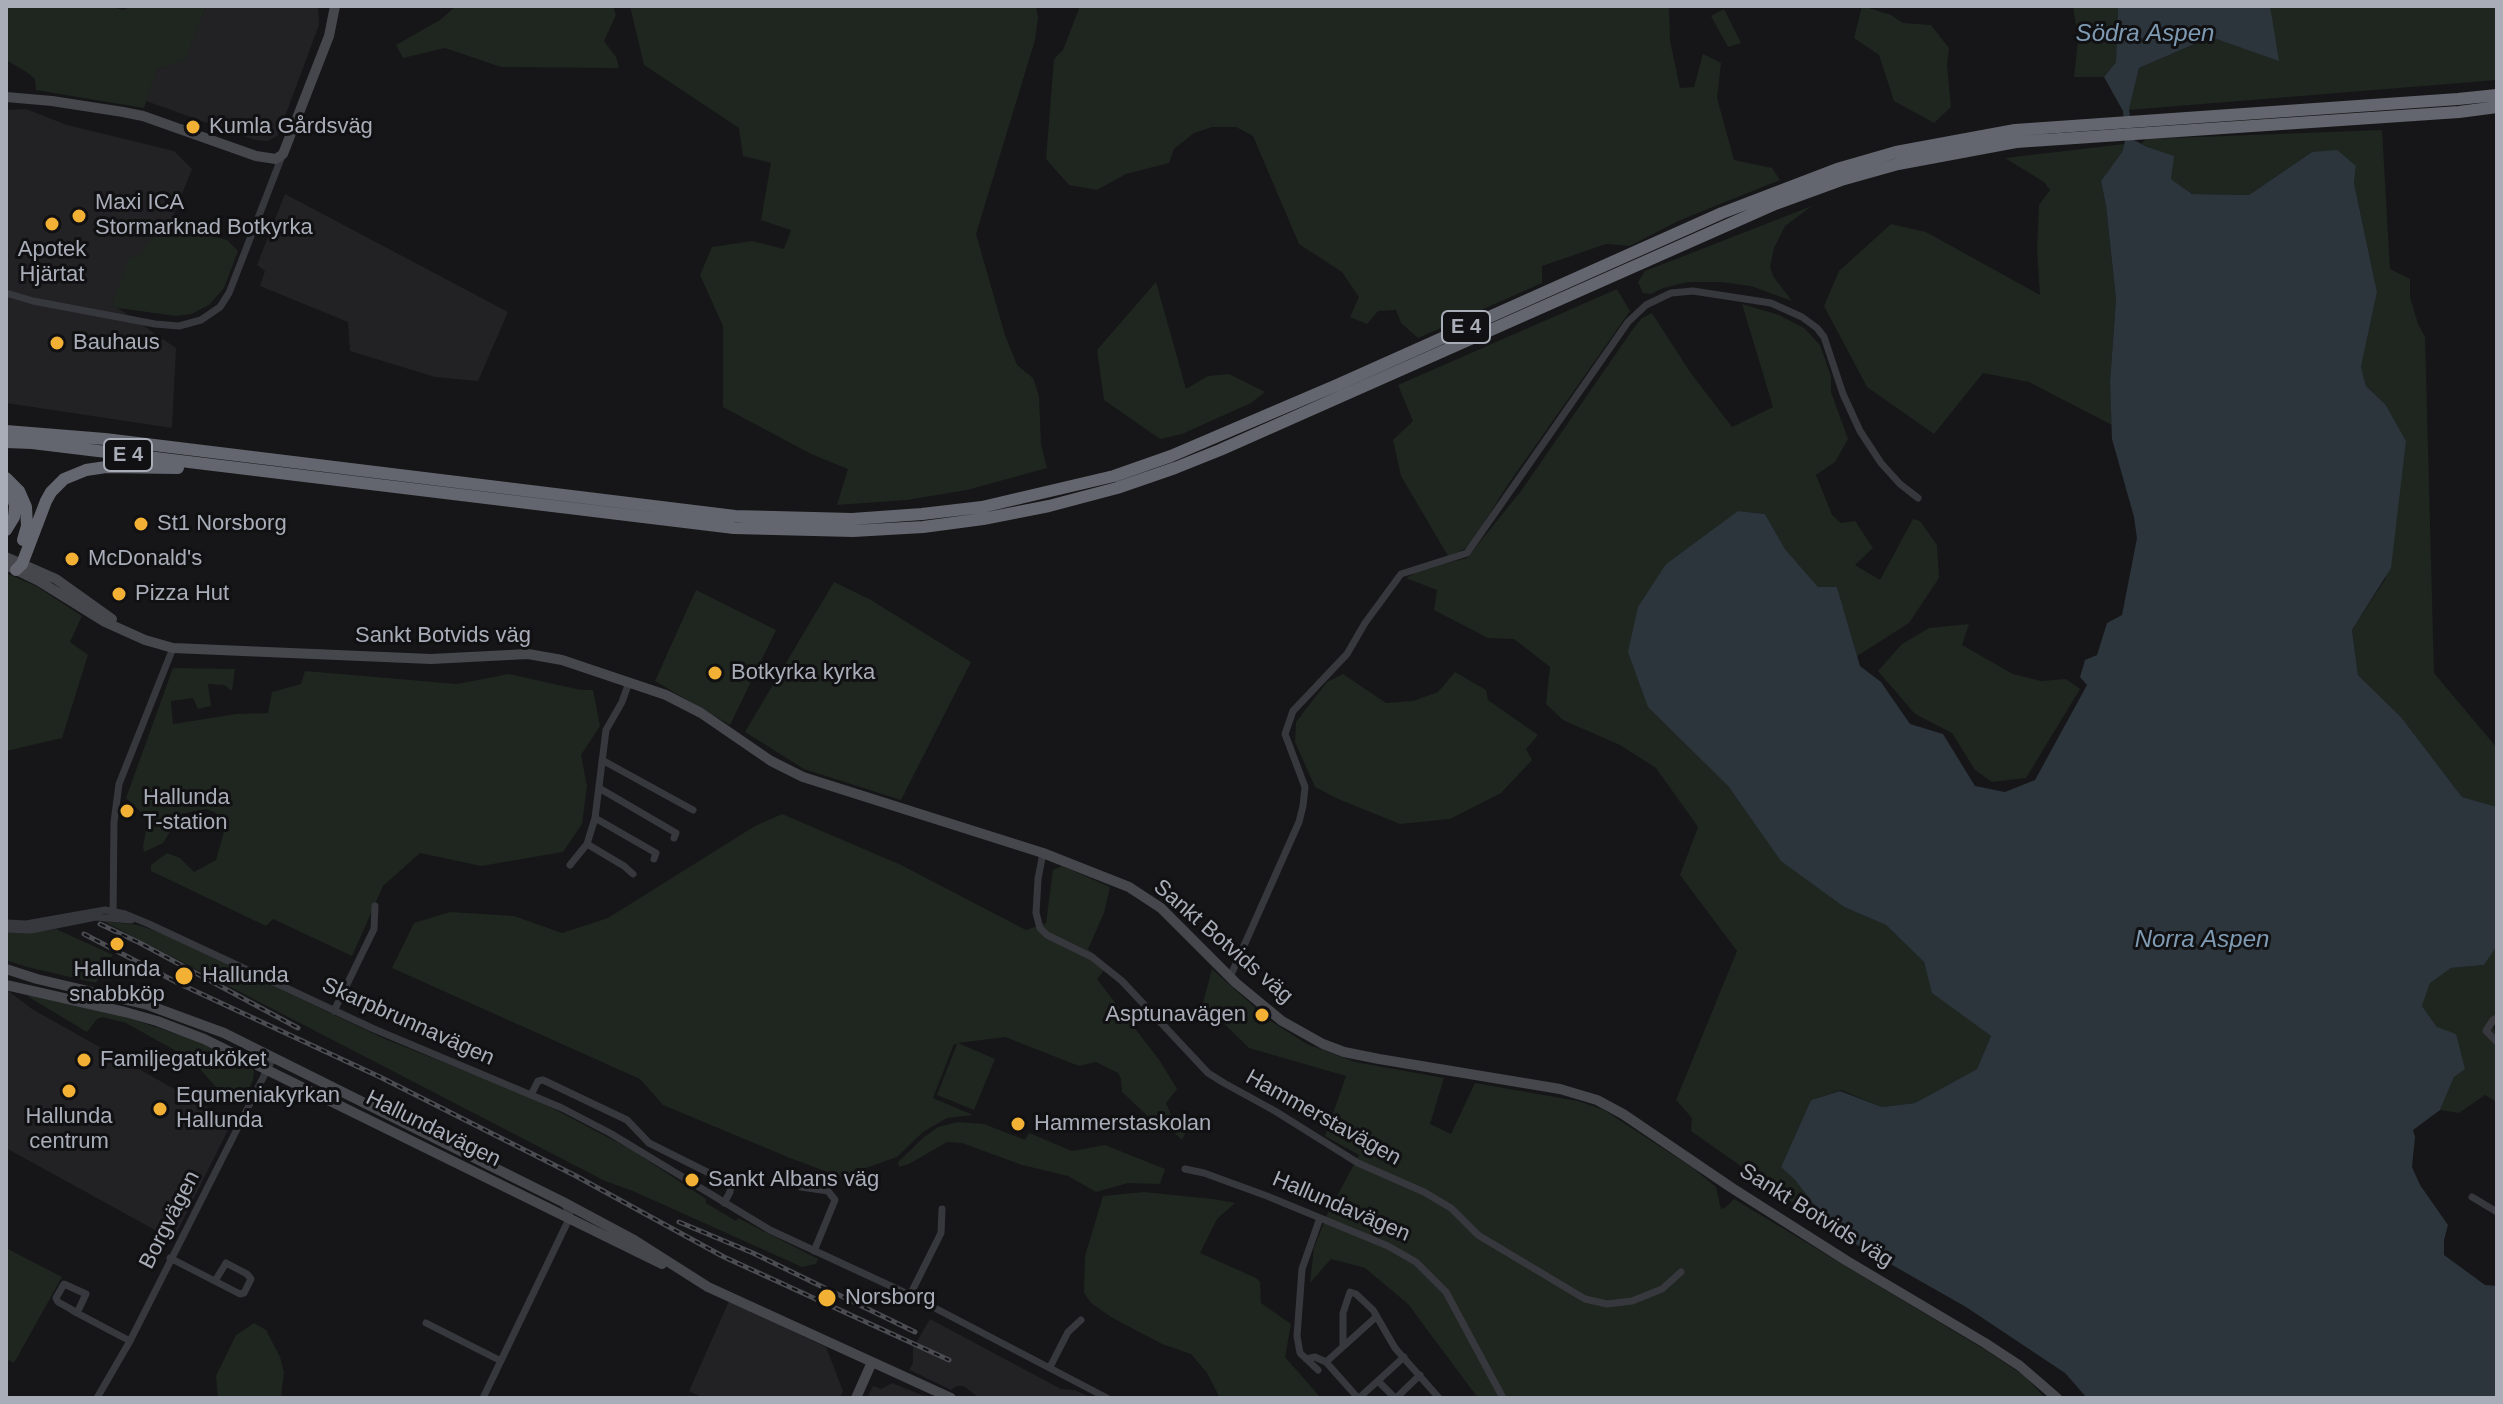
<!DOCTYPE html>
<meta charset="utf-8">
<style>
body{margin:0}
#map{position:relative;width:2503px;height:1404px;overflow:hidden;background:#161618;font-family:Arial,sans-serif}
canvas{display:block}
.frame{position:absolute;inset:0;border:8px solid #a8adb8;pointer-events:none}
</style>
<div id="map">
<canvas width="2503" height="1404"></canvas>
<div class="frame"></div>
</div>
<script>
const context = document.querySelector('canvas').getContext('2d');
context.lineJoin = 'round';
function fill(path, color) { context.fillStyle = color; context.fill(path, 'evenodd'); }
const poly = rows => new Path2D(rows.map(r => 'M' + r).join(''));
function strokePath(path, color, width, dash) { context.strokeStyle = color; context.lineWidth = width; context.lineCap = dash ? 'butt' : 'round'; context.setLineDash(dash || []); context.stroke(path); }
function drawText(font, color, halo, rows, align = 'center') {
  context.font = font + ' Arial,sans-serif'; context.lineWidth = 6; context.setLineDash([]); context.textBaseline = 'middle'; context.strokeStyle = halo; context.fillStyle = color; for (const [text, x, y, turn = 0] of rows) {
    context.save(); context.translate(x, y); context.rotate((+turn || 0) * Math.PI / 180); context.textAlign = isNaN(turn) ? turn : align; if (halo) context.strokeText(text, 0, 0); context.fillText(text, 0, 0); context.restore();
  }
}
fill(poly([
 [206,6,318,6,319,25,278,135,268,141,255,140,146,101,157,69,185,59],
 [26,109,67,125,174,151,192,169,170,224,153,237,112,304,176,348,172,428,6,403,6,110],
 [285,194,508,312,478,381,435,377,350,351,348,322,260,286,265,271,257,265],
 [6,989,32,1009,217,1113,231,1124,173,1240,6,1148],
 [729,1301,826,1347,843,1391,840,1398,704,1398,689,1391],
 [930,1319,1061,1389,1075,1390,1091,1398,979,1398,964,1386,956,1386,951,1390,912,1371,909,1370,913,1363,913,1348],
 [892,1383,929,1398,867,1398,873,1386,881,1389]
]), '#222225');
fill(poly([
 [6,6,110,6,123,10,132,6,206,6,185,60,157,69,144,108,36,90,35,79,28,73,6,60],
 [456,6,613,6,616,15,604,41,616,57,619,68,501,67,445,48,403,58,396,45,440,20],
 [630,6,1036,6,1038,18,1035,40,976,234,1005,335,1017,365,1033,378,1039,396,1041,444,1047,468,967,490,907,500,837,505,848,469,811,454,723,407,723,326,700,275,712,247,752,241,784,249,791,230,761,220,771,163,743,156,739,128,644,65],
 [1080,6,1669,6,1670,41,1680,88,1694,87,1703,54,1721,63,1717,98,1734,160,1772,168,1780,180,1678,221,1630,246,1606,244,1542,266,1542,283,1418,338,1401,323,1396,310,1378,311,1367,324,1350,317,1359,297,1342,272,1299,244,1253,136,1236,127,1212,127,1194,133,1174,149,1169,163,1126,174,1097,190,1069,185,1046,159,1054,59,1063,50],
 [1862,6,1891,15,1903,23,1931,25,1949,48,1947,65,1951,107,1934,123,1894,101,1879,55,1854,38],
 [2073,6,2118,6,2116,62,2104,77,2074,77,2078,40],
 [2270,6,2497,6,2497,80,2129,110,2139,68,2212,37],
 [1724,9,1741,43,1728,47,1711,16],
 [2382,130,2390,269,2410,279,2410,297,2418,324,2425,337,2434,673,2497,748,2497,807,2462,797,2401,717,2358,675,2352,630,2386,578,2385,404,2366,386,2361,367,2377,292,2354,183,2356,166,2312,152,2249,195,2192,194,2171,179,2147,147,2141,144,2146,139],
 [2124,144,2122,152,2101,181,2106,206,2116,299,2110,382,2112,425,2029,382,1983,373,1934,434,1867,387,1824,306,1839,271,1891,224,1926,232,2040,295,2037,249,2039,205,2050,190,2044,182,2005,158],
 [1812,206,1785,226,1774,248,1770,267,1773,276,1792,301,1751,286,1720,282,1688,282,1663,288,1651,294,1643,293,1638,282,1645,271],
 [170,224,227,240,238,251,224,288,209,305,191,314,176,316,118,308,112,305,129,258,141,254,153,237],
 [1156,282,1186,389,1208,376,1229,374,1265,392,1251,403,1182,434,1160,439,1104,400,1097,350],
 [1617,289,1630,311,1507,486,1473,540,1465,549,1448,556,1401,476,1393,440,1413,421,1398,385],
 [1742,304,1779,315,1804,328,1820,345,1831,376,1831,392,1848,439,1835,462,1816,475,1832,515,1841,523,1855,521,1873,548,1855,565,1880,580,1913,519,1920,521,1937,545,1939,578,1909,623,1857,656,1837,587,1818,587,1785,549,1765,514,1739,511,1666,564,1649,707,1728,786,1781,860,1844,907,1886,925,1924,962,1933,993,1991,1036,1977,1069,1915,1103,1882,1107,1841,1090,1811,1100,1781,1167,1795,1180,1836,1233,1691,1131,1692,1118,1676,1100,1737,951,1680,875,1698,827,1656,768,1620,745,1563,720,1546,704,1550,667,1514,639,1488,638,1434,610,1437,590,1406,578,1422,569,1467,558,1521,491,1633,329,1642,318,1652,313,1690,372,1732,427,1773,407],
 [6,573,36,586,82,616,70,642,88,655,62,738,6,751],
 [834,582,871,600,971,662,901,800,804,769,745,732],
 [696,590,776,630,730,725,655,681],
 [1969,624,1962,645,2013,674,2041,681,2066,679,2080,689,2026,778,1992,782,1975,770,1952,733,1915,714,1878,671,1902,644,1929,628],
 [173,668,235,669,232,691,224,685,208,684,211,706,198,709,193,698,171,701,173,724,236,714,268,713,272,692,301,684,305,671,457,684,509,674,581,690,593,690,600,726,581,755,587,786,582,824,563,852,481,866,420,853,383,886,352,956,273,919,266,926,151,871,151,865,167,853,180,858,194,872,216,860,224,832,216,813,206,809,181,814,163,843,144,852,143,846,148,819,126,798],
 [1455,672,1486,690,1488,700,1538,735,1526,749,1532,760,1501,793,1450,819,1400,824,1338,799,1315,787,1295,742,1296,722,1327,682,1343,674,1386,703,1413,701,1438,692],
 [782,814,901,865,1026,930,1046,923,1053,870,1062,866,1110,887,1104,913,1088,949,1108,966,1097,979,1160,1061,1177,1089,1166,1103,1172,1117,1187,1129,1182,1140,1171,1130,1155,1123,1122,1092,1121,1079,1118,1073,1096,1062,1079,1066,1005,1037,958,1043,995,1059,974,1110,937,1095,957,1044,954,1044,933,1098,973,1115,947,1118,923,1132,897,1157,841,1177,790,1158,663,1105,640,1079,392,968,414,923,450,912,514,916,562,933,608,918,755,826],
 [103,921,138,925,164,934,385,1039,533,1098,632,1150,706,1199,706,1203,736,1221,738,1218,818,1259,816,1264,802,1267,633,1191,605,1181],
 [56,929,113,955,96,983,27,967,6,960,6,932,31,933],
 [2497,946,2497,1023,2493,1027,2497,1038,2497,1102,2485,1095,2459,1113,2440,1110,2454,1077,2437,1027,2422,1006,2430,982,2451,968,2484,965],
 [1212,969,1269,1020,1307,1044,1355,1062,1444,1078,1430,1124,1451,1134,1475,1083,1578,1101,1604,1110,1693,1168,1716,1187,1721,1209,1726,1207,1734,1199,1987,1351,2026,1377,2045,1398,1478,1398,1408,1304,1365,1268,1331,1259,1310,1283,1314,1248,1327,1215,1359,1155,1325,1136,1346,1076,1249,1048,1203,1003],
 [32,995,117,1014,194,1040,251,1066,254,1072,253,1080,244,1098,240,1101,227,1100,192,1060,126,1023,102,1017,97,1019,87,1032,27,996],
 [958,1122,984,1124,1025,1140,1029,1133,1072,1151,1105,1145,1165,1169,1160,1184,1128,1183,1096,1192,1068,1176,1022,1165,962,1143,947,1142,909,1164,899,1167,898,1162,924,1137,938,1127],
 [1144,1192,1213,1199,1235,1203,1217,1219,1200,1253,1256,1278,1260,1282,1261,1303,1291,1324,1285,1357,1321,1398,1220,1398,1207,1373,1191,1354,1162,1344,1111,1317,1091,1303,1084,1293,1085,1256,1103,1196],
 [6,1248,62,1277,14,1363,6,1359],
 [254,1323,266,1330,280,1357,284,1372,281,1398,218,1398,216,1376,236,1335]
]), '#1e261f');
fill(poly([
 [2118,6,2270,6,2279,61,2211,37,2139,68,2129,110,2134,140,2147,147,2174,156,2171,179,2192,194,2249,195,2312,152,2337,150,2356,166,2354,183,2377,292,2361,367,2366,386,2385,404,2406,441,2391,568,2352,630,2358,675,2401,717,2462,797,2497,807,2497,946,2484,965,2451,968,2430,983,2422,1006,2437,1027,2456,1034,2465,1069,2454,1077,2440,1110,2413,1130,2415,1137,2412,1167,2420,1185,2448,1225,2444,1240,2444,1255,2485,1285,2497,1286,2497,1398,2087,1398,2065,1373,1966,1307,1836,1233,1795,1180,1781,1167,1811,1100,1840,1091,1882,1107,1915,1103,1977,1069,1991,1036,1932,993,1924,962,1886,925,1844,907,1781,861,1728,786,1648,707,1628,652,1638,607,1666,564,1738,511,1765,514,1785,549,1818,587,1837,587,1860,666,1881,682,1910,724,1943,734,1975,786,2005,792,2035,780,2087,685,2080,677,2085,660,2097,655,2107,623,2122,615,2137,538,2134,517,2112,439,2110,382,2116,299,2106,206,2101,181,2122,152,2125,141,2123,111,2104,77,2116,62]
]), '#2c353c');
strokePath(poly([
 [6,293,33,301,155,324,179,326,201,320,220,307,229,293,282,156],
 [602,760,693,810],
 [599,788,676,833,674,838],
 [595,818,656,853,654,859],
 [587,844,624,866,633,874],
 [1043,853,1038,879,1036,913,1040,928,1047,935,1092,957,1122,981,1208,1073,1224,1083,1275,1111,1358,1163,1424,1192,1451,1208,1478,1235,1585,1299,1607,1304,1632,1301,1662,1289,1681,1272],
 [570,865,587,844,595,818,606,730,622,702,629,682],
 [113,918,114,822,119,784,173,648],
 [6,923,26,924,105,910,125,914,149,924,374,1029,562,1108,610,1133,770,1230,910,1295,1107,1398],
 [6,929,31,930,96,917,131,920],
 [1230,977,1299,822,1303,806,1305,787,1285,734,1293,711,1347,654,1365,623,1401,574,1467,553,1628,322,1646,305,1671,293,1693,291,1771,303,1802,317,1817,328,1824,337,1843,394,1860,431,1881,463,1900,484,1918,498],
 [334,1011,374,929,375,906],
 [2497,1018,2493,1020,2486,1031,2497,1042],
 [531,1095,538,1081,543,1080,627,1120,649,1143,731,1184,730,1192,724,1203],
 [1185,1169,1204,1173,1267,1196,1388,1246,1416,1262,1446,1292,1503,1398],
 [801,1187,828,1191,835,1200,814,1251],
 [2472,1197,2497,1212],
 [170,1258,240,1294,244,1293,251,1279,247,1274,226,1263,215,1281],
 [910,1295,941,1233,942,1209],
 [77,1313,86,1294,64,1284,56,1298,58,1302,69,1308,77,1313,94,1322,130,1341],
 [426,1323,501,1361],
 [1343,1344,1343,1313,1350,1292,1356,1294,1373,1310,1395,1348,1439,1398],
 [1306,1359,1315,1357,1326,1362,1358,1398],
 [1326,1362,1376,1317],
 [1050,1367,1068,1332,1081,1320],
 [1318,1370,1300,1353,1297,1336,1302,1269,1320,1218],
 [1378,1381,1395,1398],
 [97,1398,130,1341,273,1058],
 [483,1398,569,1219,570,1214,563,1202],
 [1359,1398,1404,1357],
 [1396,1398,1420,1375]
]), '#37383d', 7);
strokePath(poly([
 [6,97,52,101,123,112,143,116,256,156,276,159,283,154,329,36,335,6],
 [6,557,56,579,112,619],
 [6,565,39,581,105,622,145,640,173,648,431,659,528,654,562,660,666,695,701,713,771,761,803,777,1043,853,1129,887,1161,908,1236,983,1282,1021,1323,1044,1344,1052,1379,1059,1560,1089,1597,1100,1623,1114,1732,1188,1847,1261,1985,1343,2020,1366,2057,1398],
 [6,969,37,979,148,1005,224,1033,563,1202,634,1240,708,1287,951,1398],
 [6,985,125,1012,157,1021,204,1039,662,1264],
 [856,1398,872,1362]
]), '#45474d', 10);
strokePath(poly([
 [6,431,105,439,735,516,852,519,922,514,982,507,1114,476,1171,456,1337,385,1722,213,1837,169,1896,152,2015,130,2458,99,2497,95],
 [6,442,32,443,734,528,853,531,923,527,983,519,1049,506,1117,488,1175,468,1220,450,1775,204,1841,180,1898,164,2016,142,2459,112,2497,107],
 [6,478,19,491,26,507,27,526,23,540],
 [6,530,14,517,15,506,10,487],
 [16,570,22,564,46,501,51,492,64,479,86,470,106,467,178,468]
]), '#63666e', 12);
const rail = poly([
 [100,924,140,943,298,1028],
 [84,934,180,984,380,1077,576,1176,724,1257,949,1360],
 [679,1222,753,1253,915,1332]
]);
strokePath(rail, '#4a4c52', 5);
strokePath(rail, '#111113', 2, [6]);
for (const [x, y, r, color] of [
 [193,127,8,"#f2b134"],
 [79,216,8,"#f2b134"],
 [52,224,8,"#f2b134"],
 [57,343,8,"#f2b134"],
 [141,524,8,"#f2b134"],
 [72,559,8,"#f2b134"],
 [119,594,8,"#f2b134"],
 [715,673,8,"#f2b134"],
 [127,811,8,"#f2b134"],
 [117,944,8,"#f2b134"],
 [184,976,10,"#f2b134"],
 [1262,1015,8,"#f2b134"],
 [84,1060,8,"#f2b134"],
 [69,1091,8,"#f2b134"],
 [160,1109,8,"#f2b134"],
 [1018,1124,8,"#f2b134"],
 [692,1180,8,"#f2b134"],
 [827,1298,10,"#f2b134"]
]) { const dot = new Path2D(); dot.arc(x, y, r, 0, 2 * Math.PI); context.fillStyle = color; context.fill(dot); strokePath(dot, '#111113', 3); }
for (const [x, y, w] of [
 [1466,327,48],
 [128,455,48]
]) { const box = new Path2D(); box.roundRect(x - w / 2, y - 16, w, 32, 6); context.fillStyle = '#111113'; context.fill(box); strokePath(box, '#a8adb8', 2); }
drawText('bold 20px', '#a8adb8', null, [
 ["E 4",1466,327],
 ["E 4",128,455]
]);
drawText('22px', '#a8adb8', '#111113', [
 ["Kumla Gårdsväg",209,127],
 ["Maxi ICA",95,203],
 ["Stormarknad Botkyrka",95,228],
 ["Apotek",52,250,"center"],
 ["Hjärtat",52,275,"center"],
 ["Bauhaus",73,343],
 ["St1 Norsborg",157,524],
 ["McDonald's",88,559],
 ["Pizza Hut",135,594],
 ["Botkyrka kyrka",731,673],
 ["Hallunda",143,798],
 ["T-station",143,823],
 ["Hallunda",117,970,"center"],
 ["snabbköp",117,995,"center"],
 ["Hallunda",202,976],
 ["Asptunavägen",1246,1015,"right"],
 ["Familjegatuköket",100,1060],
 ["Equmeniakyrkan",176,1096],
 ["Hallunda",176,1121],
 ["Hallunda",69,1117,"center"],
 ["centrum",69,1142,"center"],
 ["Hammerstaskolan",1034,1124],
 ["Sankt Albans väg",708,1180],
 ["Norsborg",845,1298]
], 'left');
drawText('22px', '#a8adb8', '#111113', [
 ["Sankt Botvids väg",443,636],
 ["Sankt Botvids väg",1223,942,41],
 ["Skarpbrunnavägen",408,1022,24],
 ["Hammerstavägen",1323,1118,29],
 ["Hallundavägen",433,1129,26],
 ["Hallundavägen",1341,1207,23],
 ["Sankt Botvids väg",1816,1216,32],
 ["Borgvägen",170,1220,-63]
]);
drawText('italic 24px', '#7f9bb3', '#111113', [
 ["Södra Aspen",2145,34],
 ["Norra Aspen",2202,940]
]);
</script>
